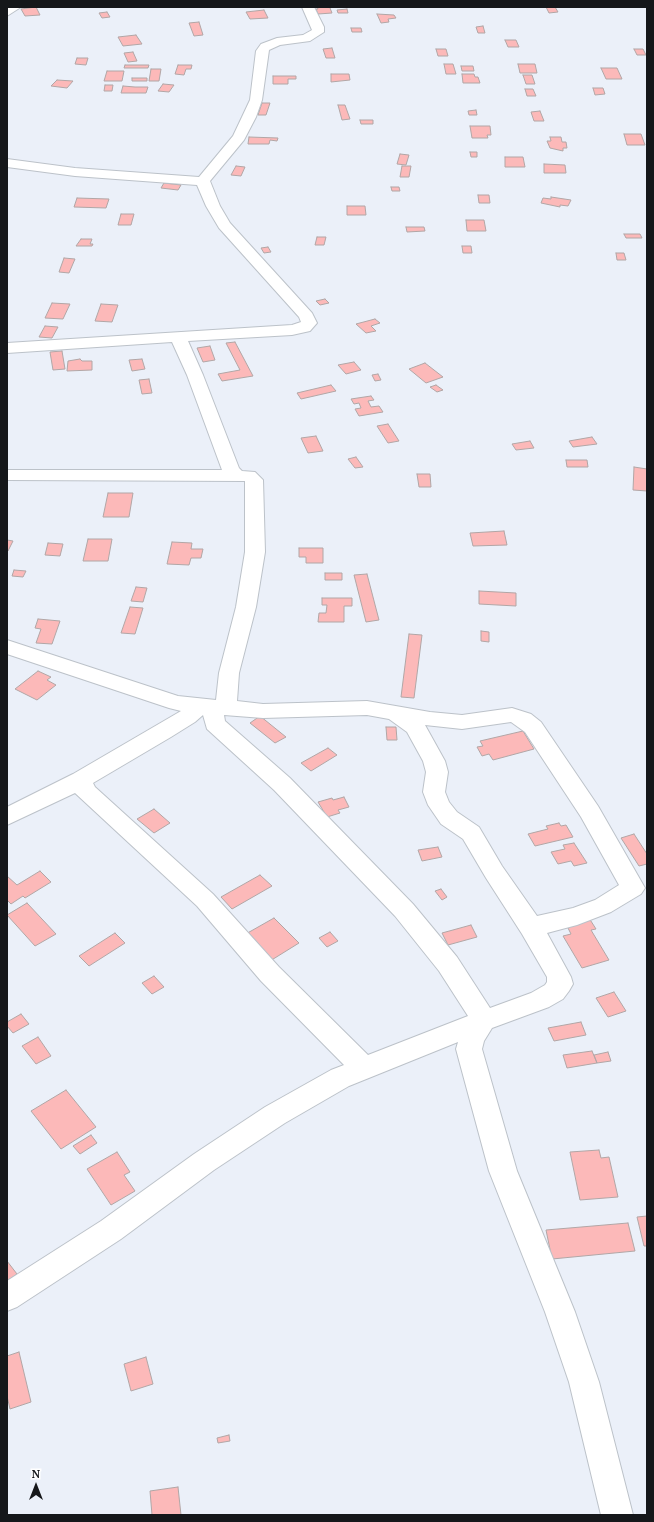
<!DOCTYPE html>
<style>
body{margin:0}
#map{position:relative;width:654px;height:1522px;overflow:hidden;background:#ebf0f9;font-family:"PT Serif",serif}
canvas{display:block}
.frame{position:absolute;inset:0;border:8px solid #15171a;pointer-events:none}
.north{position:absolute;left:16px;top:1466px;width:40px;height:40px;-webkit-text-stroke:3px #fff;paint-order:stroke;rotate:0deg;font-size:11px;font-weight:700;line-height:16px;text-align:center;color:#15171a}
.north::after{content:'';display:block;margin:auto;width:14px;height:18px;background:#15171a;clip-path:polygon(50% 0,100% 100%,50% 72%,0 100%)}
</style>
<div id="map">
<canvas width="654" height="1522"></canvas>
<div class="frame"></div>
<div class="north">N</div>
</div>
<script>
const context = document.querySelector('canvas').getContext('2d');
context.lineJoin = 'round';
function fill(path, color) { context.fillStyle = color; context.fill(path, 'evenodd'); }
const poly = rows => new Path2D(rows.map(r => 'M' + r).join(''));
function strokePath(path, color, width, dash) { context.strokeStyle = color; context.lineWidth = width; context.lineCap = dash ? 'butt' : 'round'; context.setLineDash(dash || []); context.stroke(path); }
const building = poly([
 [36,7,40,15,25,16,21,9,36,7],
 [317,7,332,7,330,8,332,13,318,14,316,9,318,9,317,7],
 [546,7,555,7,558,12,549,13,546,7],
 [347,9,348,13,338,13,337,10,347,9],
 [264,10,268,18,250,19,246,12,264,10],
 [107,12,110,17,102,18,99,13,107,12],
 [377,14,394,15,396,18,388,19,389,22,381,23,377,14],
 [199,22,203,35,194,36,189,23,199,22],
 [483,26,485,33,478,33,476,27,483,26],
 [351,28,361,28,362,32,352,32,351,28],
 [136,35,142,44,123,46,118,37,136,35],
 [505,40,516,40,519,47,508,47,505,40],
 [332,48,335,58,326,58,323,49,332,48],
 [436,49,446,49,448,56,438,56,436,49],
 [634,49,643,49,646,55,637,55,634,49],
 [133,52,137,61,128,62,124,53,133,52],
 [77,58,88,58,86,65,75,64,77,58],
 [444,64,453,64,456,74,446,74,444,64],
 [518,64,535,64,537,73,520,73,518,64],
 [125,65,149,65,148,68,124,68,125,65],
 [178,65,192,65,191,69,186,69,184,75,175,74,178,65],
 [461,66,473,66,474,71,462,71,461,66],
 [601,68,617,68,622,79,606,79,601,68],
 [151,69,161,69,159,81,149,81,151,69],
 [107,71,124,71,122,81,104,81,107,71],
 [331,74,349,74,350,80,331,82,331,74],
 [462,74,474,74,475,77,478,77,480,83,463,83,462,74],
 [523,75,532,75,535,84,526,84,523,75],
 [273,76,296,76,296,79,288,79,288,84,273,84,273,76],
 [132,78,147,78,147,81,132,81,132,78],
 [57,80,73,81,67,88,51,86,57,80],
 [163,84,174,85,169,92,158,91,163,84],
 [105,85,113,85,112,91,104,91,105,85],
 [123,86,135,87,148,87,146,93,121,93,123,86],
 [593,88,603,88,605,94,595,95,593,88],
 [525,89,533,89,536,96,527,96,525,89],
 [262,103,270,103,266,115,258,115,262,103],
 [338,105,345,105,350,119,342,120,338,105],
 [476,110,477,115,469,115,468,111,476,110],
 [540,111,544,121,534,121,531,112,540,111],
 [360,120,373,120,373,124,361,124,360,120],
 [470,126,490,126,491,135,487,135,488,138,472,138,470,126],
 [624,134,641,134,645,145,627,145,624,134],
 [249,137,278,138,277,141,270,140,269,144,248,144,249,137],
 [550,137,561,137,562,142,566,142,567,148,563,148,563,151,550,148,547,141,551,141,550,137],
 [470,152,477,152,477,157,471,157,470,152],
 [400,154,409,155,406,165,397,164,400,154],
 [505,157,523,157,525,167,505,167,505,157],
 [544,164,565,165,566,173,544,173,544,164],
 [236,166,245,167,241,176,231,175,236,166],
 [402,166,411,166,409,177,400,177,402,166],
 [164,183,181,185,178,190,161,188,164,183],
 [391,187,399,187,400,191,392,191,391,187],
 [478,195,489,195,490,203,479,203,478,195],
 [551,197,571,200,568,206,560,205,560,207,541,203,543,198,551,199,551,197],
 [77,198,109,199,106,208,74,207,77,198],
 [347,206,365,206,366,215,347,215,347,206],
 [121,214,134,214,131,225,118,225,121,214],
 [466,220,484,220,486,231,467,231,466,220],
 [406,227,424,227,425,231,407,232,406,227],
 [624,234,640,234,642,238,626,238,624,234],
 [317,237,326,237,324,245,315,245,317,237],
 [81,239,92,239,90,244,93,244,92,246,76,246,81,239],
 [462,246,471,246,472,253,463,253,462,246],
 [268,247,271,252,264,253,261,248,268,247],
 [616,253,624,253,626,260,617,260,616,253],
 [64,258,75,259,69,273,59,272,64,258],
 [325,299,329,303,320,305,316,301,325,299],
 [52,303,70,304,63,319,45,318,52,303],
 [101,304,118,305,112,322,95,321,101,304],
 [375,319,380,323,371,326,376,331,366,333,356,324,375,319],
 [45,326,58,327,52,338,39,337,45,326],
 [235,342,253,376,222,381,218,374,240,370,226,343,235,342],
 [210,346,215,360,203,362,197,348,210,346],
 [62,351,65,369,53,370,50,352,62,351],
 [80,359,82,361,92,361,92,370,67,371,68,361,80,359],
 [142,359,145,369,132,371,129,360,142,359],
 [354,362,361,370,346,374,338,365,354,362],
 [425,363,443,377,426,383,409,369,425,363],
 [378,374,381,380,375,381,372,375,378,374],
 [149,379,152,393,142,394,139,380,149,379],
 [331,385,336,391,301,399,297,393,331,385],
 [436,385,443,390,437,392,430,387,436,385],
 [371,396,374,400,368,401,371,407,379,406,383,412,359,416,355,409,361,408,359,403,354,404,351,399,371,396],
 [388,424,399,441,388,443,377,426,388,424],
 [316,436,323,451,308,453,301,438,316,436],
 [592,437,597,444,573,447,569,441,592,437],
 [530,441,534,448,516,450,512,444,530,441],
 [356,457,363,467,355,468,348,459,356,457],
 [566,460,587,460,588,467,567,467,566,460],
 [634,467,647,469,647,491,633,490,634,467],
 [417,474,430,474,431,487,419,487,417,474],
 [108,493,133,493,129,517,103,517,108,493],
 [504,531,507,545,473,546,470,533,504,531],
 [88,539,112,539,108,561,83,561,88,539],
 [7,540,13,541,8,551,7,551,7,540],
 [172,542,192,543,191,549,203,549,201,558,191,558,189,565,167,564,172,542],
 [48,543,63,544,60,556,45,555,48,543],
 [299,548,323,548,323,563,306,563,306,557,299,557,299,548],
 [14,570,26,571,23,577,12,576,14,570],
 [325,573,342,573,342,580,325,580,325,573],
 [367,574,379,620,366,622,354,575,367,574],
 [136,587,147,588,143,602,131,601,136,587],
 [479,591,516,593,516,606,479,604,479,591],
 [322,598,352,598,352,606,344,606,344,622,318,622,319,613,326,613,327,605,322,605,322,598],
 [130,607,143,608,135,634,121,633,130,607],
 [38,619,60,621,52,644,36,643,41,629,35,628,38,619],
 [481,631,489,632,489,642,481,641,481,631],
 [409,634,422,635,414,698,401,697,409,634],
 [38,671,51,677,47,680,56,685,37,700,15,689,38,671],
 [260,716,286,737,275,743,250,723,260,716],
 [386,727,396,727,397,740,387,740,386,727],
 [523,731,534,749,493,760,489,754,482,756,477,747,483,746,480,741,523,731],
 [328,748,337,755,311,771,301,763,328,748],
 [344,797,349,807,338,810,340,813,327,817,318,802,332,798,333,800,344,797],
 [154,809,170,823,154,833,137,819,154,809],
 [559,823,561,826,566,825,573,837,535,846,528,834,548,829,546,826,559,823],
 [634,834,647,854,647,864,639,866,621,838,634,834],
 [574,843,587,863,574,866,571,861,558,864,551,852,565,849,563,845,574,843],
 [438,847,442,857,422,861,418,850,438,847],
 [40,871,51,882,25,898,23,896,11,904,7,900,7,876,17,885,40,871],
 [260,875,272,886,232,909,221,897,260,875],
 [441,889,447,897,442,900,435,891,441,889],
 [27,903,56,934,35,946,7,915,27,903],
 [274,918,299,943,270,961,244,935,274,918],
 [589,918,596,929,591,930,609,960,582,968,563,936,571,934,566,924,589,918],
 [471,925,477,937,448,945,442,933,471,925],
 [330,932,338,941,327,947,319,938,330,932],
 [115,933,125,943,89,966,79,956,115,933],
 [154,976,164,987,152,994,142,983,154,976],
 [614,992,626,1011,608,1017,596,998,614,992],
 [21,1014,29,1024,13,1033,7,1026,7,1022,21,1014],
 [581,1022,586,1035,554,1041,548,1028,581,1022],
 [38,1037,51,1056,36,1064,22,1046,38,1037],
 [592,1051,597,1063,567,1068,563,1055,592,1051],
 [608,1052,611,1061,597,1063,594,1055,608,1052],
 [66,1090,96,1127,61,1149,31,1111,66,1090],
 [91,1135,97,1143,80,1154,73,1146,91,1135],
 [599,1150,601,1158,609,1157,618,1197,580,1200,570,1152,599,1150],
 [117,1152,130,1172,124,1175,135,1191,111,1205,87,1169,117,1152],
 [647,1216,647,1246,644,1246,637,1217,647,1216],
 [628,1223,635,1251,552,1259,546,1230,628,1223],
 [7,1261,17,1274,7,1281,7,1261],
 [19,1352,31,1402,10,1409,7,1396,7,1356,19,1352],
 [146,1357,153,1384,131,1391,124,1364,146,1357],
 [229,1435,230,1441,218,1443,217,1438,229,1435],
 [178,1487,181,1515,152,1515,150,1491,178,1487]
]);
fill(building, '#fcb9b9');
strokePath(building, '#b1a6a6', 1);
const minor = poly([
 [7,7,21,7,7,16,7,7],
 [302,7,314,7,324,27,324,32,310,41,280,45,269,50,262,100,256,117,244,140,210,181,220,206,230,223,312,313,317,323,310,331,292,335,188,341,203,375,239,468,242,471,255,472,263,480,265,552,256,607,239,673,237,701,263,704,367,701,430,712,462,715,512,708,531,714,541,722,598,806,645,888,641,894,611,912,577,925,547,933,571,977,573,984,569,991,563,999,549,1007,492,1028,484,1041,482,1049,517,1171,575,1312,599,1382,633,1515,601,1515,569,1382,545,1312,489,1171,456,1049,458,1042,349,1086,285,1123,214,1170,121,1239,17,1307,7,1311,7,1281,101,1221,194,1154,265,1107,331,1070,344,1065,261,981,197,906,75,793,7,825,7,807,73,774,181,711,169,708,7,654,7,640,178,696,216,700,219,673,236,607,245,552,245,481,7,480,7,470,222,470,187,375,172,342,7,353,7,343,292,325,301,322,299,317,219,228,206,206,197,185,75,176,7,167,7,159,75,168,199,177,233,136,242,117,250,100,256,51,261,44,277,38,303,35,312,30,302,7],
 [203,715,207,729,274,790,395,916,439,971,468,1016,368,1055,279,967,213,894,95,787,93,783,171,737,195,722,203,715],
 [224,715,263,718,367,715,389,719,407,732,423,761,426,772,423,792,428,805,441,824,463,839,486,878,522,934,547,977,547,982,545,985,531,993,490,1008,457,957,413,904,290,778,225,721,224,715],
 [511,722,525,732,581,817,619,885,595,900,573,908,537,916,502,866,479,827,457,812,449,802,445,792,448,772,445,761,425,725,462,729,511,722]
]);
strokePath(minor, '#bcc2c9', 2);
fill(minor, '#fff');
</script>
